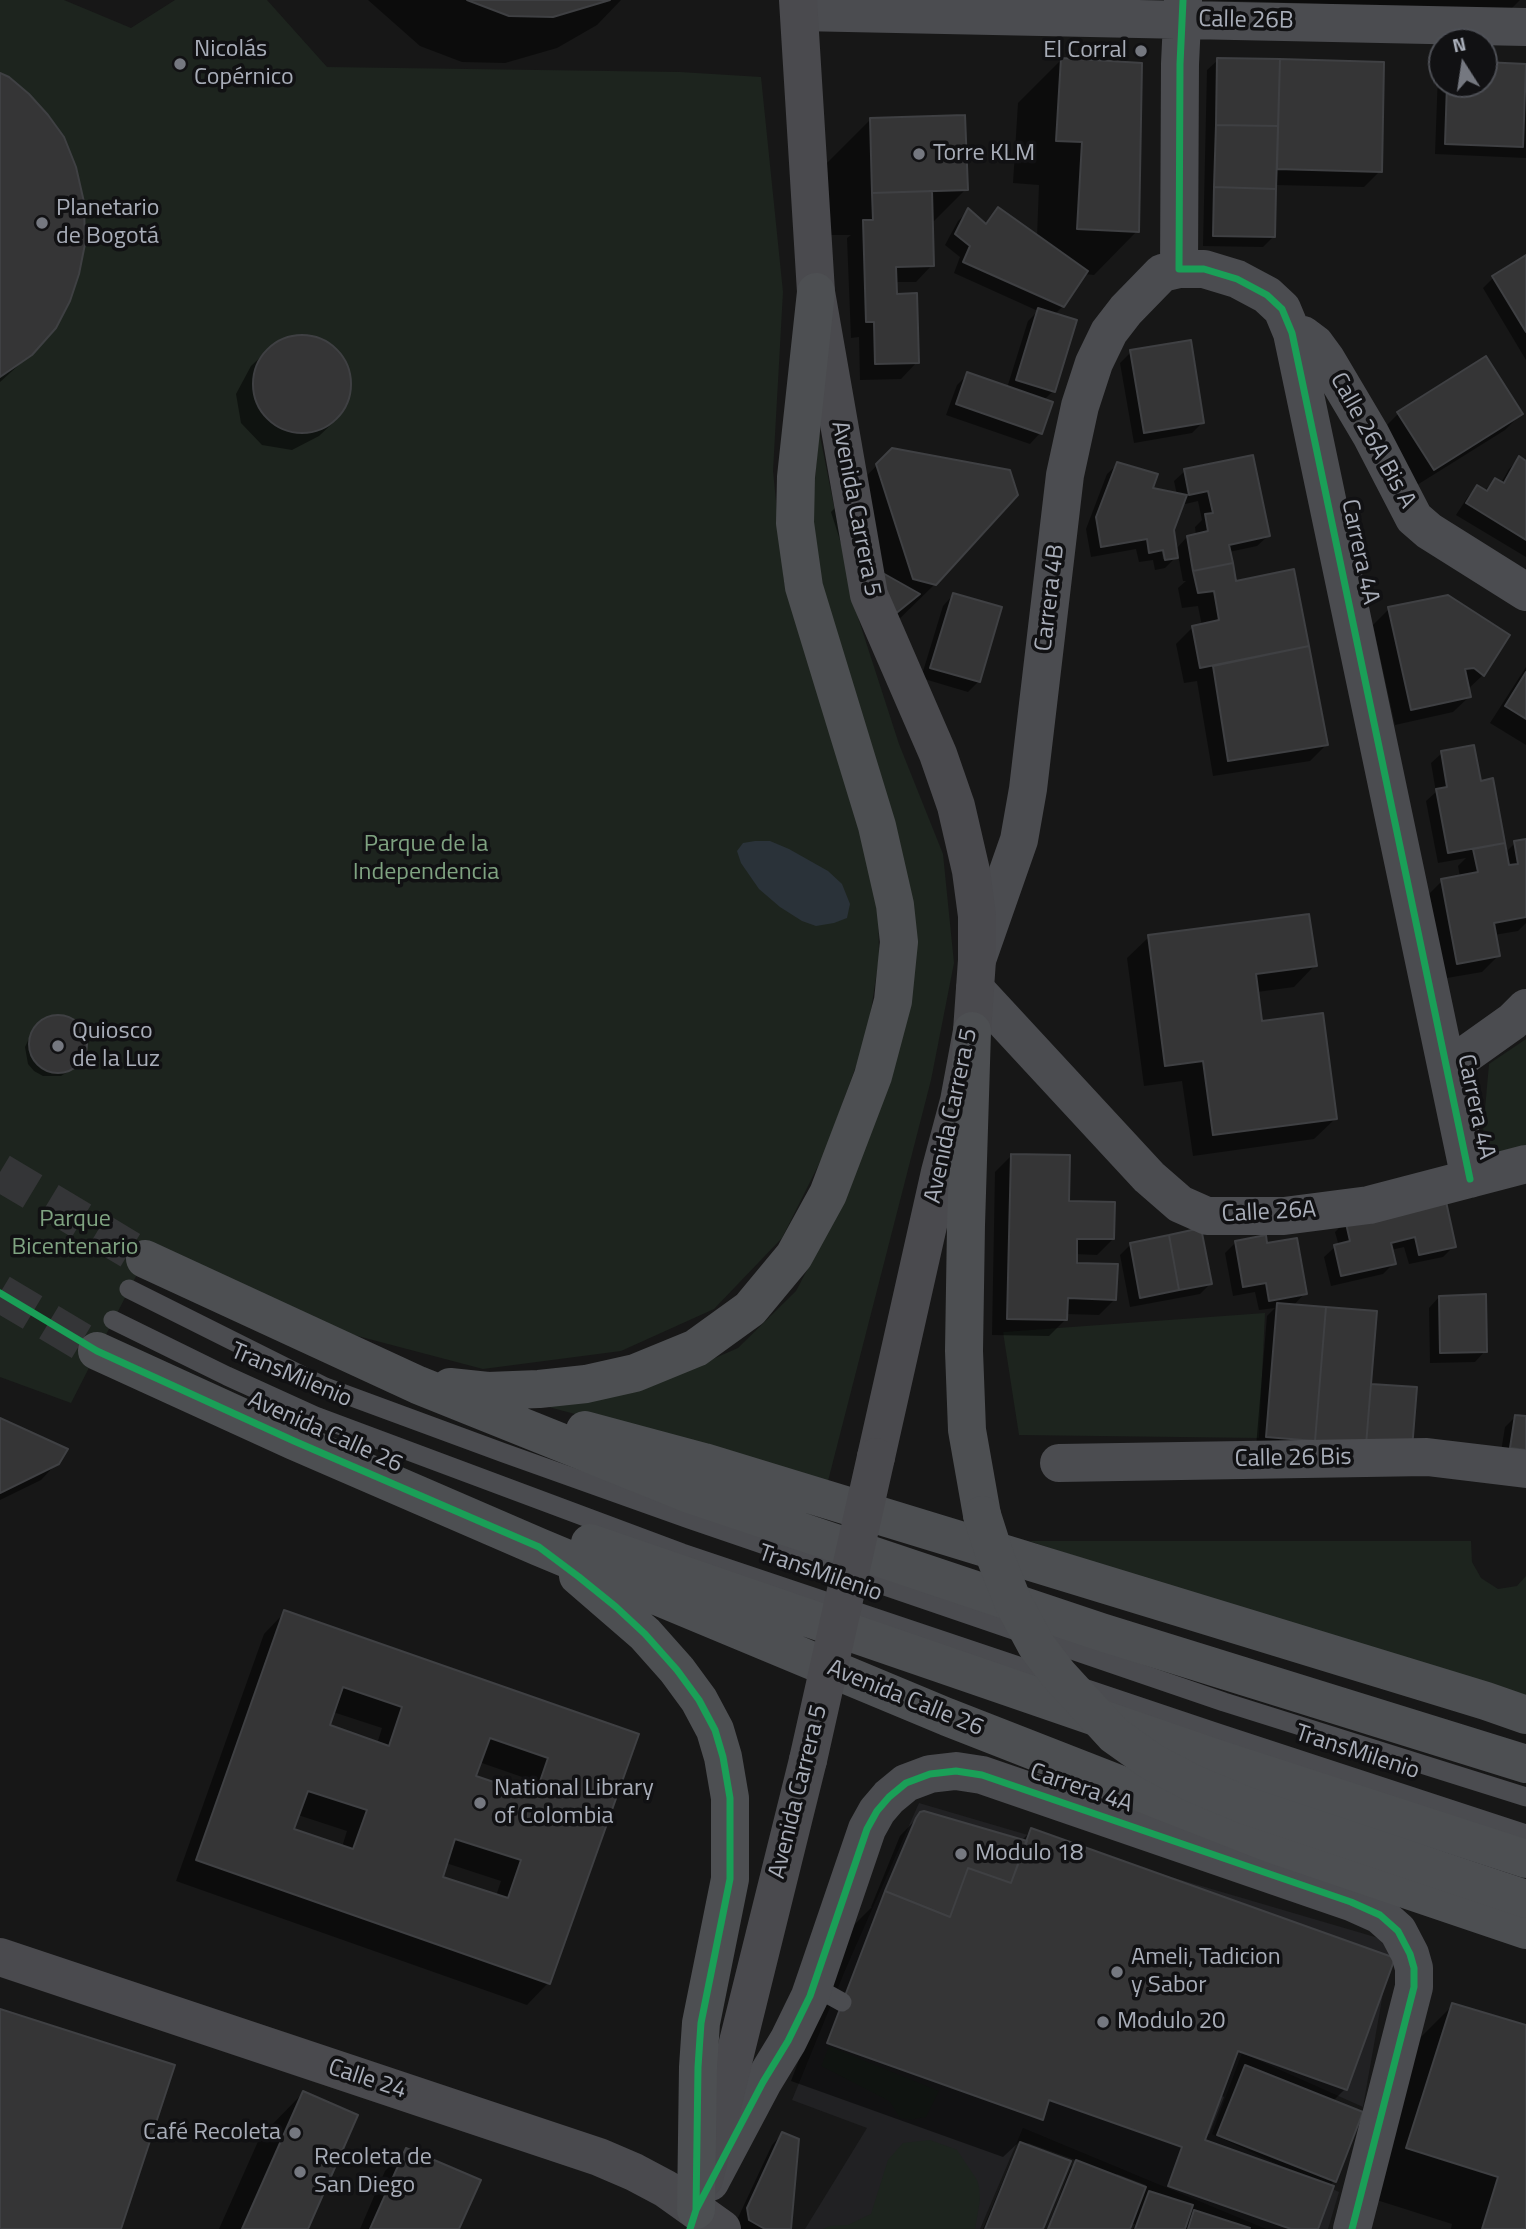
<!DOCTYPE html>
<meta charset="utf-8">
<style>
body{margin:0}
#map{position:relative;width:1526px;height:2229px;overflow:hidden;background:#171717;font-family:"Titillium Web",sans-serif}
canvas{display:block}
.north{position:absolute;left:1428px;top:28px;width:70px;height:70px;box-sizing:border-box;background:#111113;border:2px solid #4d4f55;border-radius:50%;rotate:348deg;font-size:19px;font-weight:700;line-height:28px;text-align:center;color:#a8adb8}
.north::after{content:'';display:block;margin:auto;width:24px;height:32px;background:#757880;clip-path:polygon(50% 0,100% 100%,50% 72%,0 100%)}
</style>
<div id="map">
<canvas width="1526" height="2229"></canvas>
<div class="north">N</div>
</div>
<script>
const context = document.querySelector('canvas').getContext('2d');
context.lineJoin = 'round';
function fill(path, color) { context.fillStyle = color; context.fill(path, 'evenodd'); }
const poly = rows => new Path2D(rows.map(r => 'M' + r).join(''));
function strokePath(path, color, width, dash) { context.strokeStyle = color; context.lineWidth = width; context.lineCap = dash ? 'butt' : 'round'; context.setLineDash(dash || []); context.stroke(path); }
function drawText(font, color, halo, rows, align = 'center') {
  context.font = font + ' "Titillium Web",sans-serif'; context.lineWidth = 7; context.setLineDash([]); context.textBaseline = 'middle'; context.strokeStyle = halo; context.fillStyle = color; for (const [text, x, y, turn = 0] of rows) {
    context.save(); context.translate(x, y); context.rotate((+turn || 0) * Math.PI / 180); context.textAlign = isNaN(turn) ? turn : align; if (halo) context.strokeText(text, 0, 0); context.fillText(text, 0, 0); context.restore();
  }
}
fill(poly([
 [919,1803,1392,1942,1363,2107,1242,2053,1212,2134,1339,2192,1328,2229,1266,2229,1023,2128,980,2229,805,2229,867,2128,792,2100,846,1968]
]), '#212123');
fill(poly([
 [0,0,64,0,131,28,175,0,267,0,327,67,680,72,761,77,783,292,773,471,784,581,878,885,879,958,867,1036,824,1154,782,1238,714,1309,621,1351,483,1369,350,1334,152,1245,71,1403,0,1377],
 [819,431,853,602,899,744,943,854,954,963,931,1080,828,1481,541,1405,639,1391,738,1348,796,1291,826,1234,914,961,810,540],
 [1526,1039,1526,1147,1496,1156,1482,1143,1489,1064],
 [1265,1313,1259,1438,1019,1435,1003,1332],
 [1029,1541,1471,1541,1472,1562,1481,1578,1498,1589,1517,1586,1526,1576,1526,1704],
 [829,2046,939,2091,926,2117,910,2120,900,2118,889,2101,821,2066],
 [930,2140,957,2150,977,2180,979,2187,980,2200,975,2229,823,2229,830,2226,848,2225,871,2214,888,2160,903,2143]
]), '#1d241e');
fill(poly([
 [755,841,770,841,789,849,828,871,842,884,850,904,847,918,834,923,816,926,802,921,780,907,759,889,741,863,737,851,743,843]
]), '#2a3239');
fill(poly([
 [368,0,621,0,597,25,557,48,505,63,462,62,420,46],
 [1207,0,1520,0,1510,10],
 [1061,60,1137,231,1094,275,1084,274,1063,306,1054,315,1053,391,1044,400,1040,433,1030,444,946,415,957,385,968,374,1007,388,1028,321,1038,311,954,273,960,257,945,245,958,221,968,211,984,225,999,209,1037,237,1039,185,1013,183,1018,103],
 [1218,60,1382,63,1380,171,1364,187,1275,185,1273,237,1263,247,1203,246,1207,70],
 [1484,64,1526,66,1526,158,1435,154,1438,73,1442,69,1442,84,1484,84],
 [0,75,31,354,0,382],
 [871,119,966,189,931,224,932,265,916,282,895,282,896,295,917,362,901,379,860,380,859,337,851,338,847,238,851,235,829,235,827,163],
 [1526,257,1526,360,1483,288,1493,278],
 [295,336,325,341,346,363,350,393,336,420,319,436,292,450,262,445,241,423,236,394,251,366,268,350],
 [1131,352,1203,422,1192,433,1134,443,1120,363],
 [1485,359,1521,414,1505,430,1417,485,1382,430,1398,414],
 [892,450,935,584,888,630,867,625,831,512],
 [1519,459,1526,463,1526,557,1456,515,1467,498,1477,487,1484,491,1495,480,1501,483,1509,469],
 [1118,464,1150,490,1177,495,1174,481,1185,471,1268,536,1257,546,1229,552,1235,583,1292,571,1326,745,1310,761,1213,776,1197,681,1184,683,1176,644,1192,628,1202,626,1198,606,1182,608,1178,588,1186,581,1183,581,1178,555,1165,568,1155,570,1153,560,1139,562,1136,549,1091,557,1086,529,1107,474],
 [1198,501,1202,520,1195,527,1196,535,1187,537,1175,550,1172,530,1181,505],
 [1160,542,1165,550,1165,559,1163,559],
 [953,595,979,681,968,692,921,678,943,606],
 [1448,596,1483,675,1468,689,1470,696,1453,712,1395,725,1373,625,1389,609],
 [1526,667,1526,745,1490,723],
 [1442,753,1479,783,1503,843,1500,845,1505,853,1515,843,1526,841,1526,923,1518,931,1494,935,1498,956,1482,972,1441,979,1426,897,1442,881,1460,877,1458,866,1466,858,1438,863,1426,801,1436,792,1431,763],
 [1149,937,1315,965,1294,987,1257,992,1261,1023,1336,1118,1314,1139,1193,1156,1182,1081,1144,1086,1127,958],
 [55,1017,64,1017,79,1026,84,1034,85,1051,69,1071,61,1076,43,1076,34,1071,28,1064,25,1047,33,1030,46,1019],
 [1011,1156,1113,1239,1097,1255,1075,1254,1075,1265,1115,1299,1099,1315,1066,1314,1066,1319,1049,1336,992,1335,995,1172],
 [1443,1199,1454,1246,1443,1257,1409,1264,1404,1247,1391,1250,1394,1263,1383,1274,1331,1286,1324,1257,1335,1247,1339,1246,1335,1232,1346,1221],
 [1236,1242,1265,1245,1305,1293,1293,1306,1369,1385,1410,1448,1256,1447,1267,1316,1275,1308,1259,1310,1255,1292,1233,1296,1225,1253],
 [1131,1244,1211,1283,1200,1294,1130,1307,1120,1255],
 [1439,1297,1485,1351,1475,1362,1430,1363,1429,1308],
 [1515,1417,1526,1418,1526,1461,1500,1458,1505,1427],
 [0,1420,57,1463,41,1480,0,1500],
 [285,1612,637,1735,548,1983,527,2005,176,1881,264,1634],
 [333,1712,382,1728,377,1744,328,1726],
 [479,1762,528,1779,523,1794,474,1777],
 [298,1815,347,1831,342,1847,292,1830],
 [446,1863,501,1881,496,1896,441,1878],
 [921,1814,1021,1841,1032,1830,1345,2089,1333,2101,1334,2181,1329,2186,1317,2229,1133,2229,1135,2224,1130,2223,1128,2229,1047,2229,1071,2167,1078,2161,1028,2143,1027,2146,1041,2229,983,2229,1019,2142,1003,2157,791,2081,848,1931,872,1907,871,1907,900,1836],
 [1220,2095,1224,2097,1209,2134,1206,2133],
 [1117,2174,1146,2185,1144,2189,1116,2178],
 [1453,2005,1526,2027,1526,2229,1451,2229,1452,2224,1361,2195,1406,2052],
 [303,2093,306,2229,219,2229,260,2137],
 [782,2134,789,2229,738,2229,737,2220,772,2145],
 [406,2150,457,2229,360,2229,385,2171]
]), '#0007');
const building = poly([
 [467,0,610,0,553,17,509,16,467,0],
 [1061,58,1142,63,1139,232,1077,229,1082,142,1056,141,1061,58],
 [1217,58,1280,59,1278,126,1216,125,1217,58],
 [1280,59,1384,62,1382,172,1277,169,1280,59],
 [1484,62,1526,64,1523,147,1445,144,1447,84,1484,84,1484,62],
 [0,73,9,77,29,94,48,115,64,137,76,167,84,202,85,244,79,274,70,301,56,328,32,355,0,377,0,73],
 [965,115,968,190,872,193,870,118,965,115],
 [1216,125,1278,126,1276,189,1214,187,1216,125],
 [1214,187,1276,189,1275,237,1213,236,1214,187],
 [932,191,934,266,896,267,897,294,917,293,919,363,875,364,874,322,866,322,863,220,873,220,872,193,932,191],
 [998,207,1088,271,1064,307,963,262,970,246,955,234,968,208,986,224,998,207],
 [1526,255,1526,332,1492,276,1526,255],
 [1038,308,1077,320,1055,392,1016,380,1038,308],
 '253 384a49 49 0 1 1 98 0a49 49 0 1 1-98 0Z',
 [1191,340,1204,423,1144,433,1130,350,1191,340],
 [1486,356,1523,414,1434,470,1397,412,1486,356],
 [967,372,1053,402,1042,434,956,404,967,372],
 [892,448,1010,470,1018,495,936,585,913,579,876,464,892,448],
 [1253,455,1270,536,1229,545,1233,563,1193,571,1187,536,1208,531,1205,514,1213,513,1208,491,1189,495,1184,469,1253,455],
 [1519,456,1526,461,1526,540,1466,503,1477,485,1487,491,1495,478,1504,483,1519,456],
 [1117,462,1158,474,1153,488,1187,495,1174,530,1178,558,1165,560,1163,550,1149,553,1147,539,1101,547,1096,517,1117,462],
 [1233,563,1236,581,1294,569,1309,646,1200,668,1192,626,1219,620,1214,591,1198,593,1193,571,1233,563],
 [872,567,920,594,889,619,872,567],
 [953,593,1002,607,980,682,930,668,953,593],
 [1448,595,1510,635,1484,676,1474,668,1465,669,1471,697,1411,710,1388,607,1448,595],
 [1309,646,1328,745,1228,761,1213,666,1309,646],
 [1526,672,1526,719,1505,706,1526,672],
 [1474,745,1481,781,1493,778,1505,843,1448,853,1436,789,1447,787,1441,751,1474,745],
 [1526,839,1526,917,1494,923,1500,956,1457,964,1441,879,1478,872,1473,849,1505,843,1509,865,1518,864,1514,841,1526,839],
 [1309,914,1317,966,1256,974,1262,1021,1323,1013,1337,1119,1213,1135,1203,1061,1165,1066,1148,935,1309,914],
 '29 1044a29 29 0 1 1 58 0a29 29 0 1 1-58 0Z',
 [1011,1154,1070,1155,1069,1201,1115,1202,1114,1239,1077,1239,1077,1263,1118,1264,1116,1300,1068,1298,1067,1320,1007,1319,1011,1154],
 [1445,1197,1456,1247,1419,1255,1415,1237,1391,1243,1396,1264,1341,1276,1334,1245,1350,1241,1345,1219,1445,1197],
 [1201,1228,1212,1284,1179,1290,1169,1235,1201,1228],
 [1169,1235,1179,1290,1140,1298,1130,1243,1169,1235],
 [1266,1235,1267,1243,1297,1238,1307,1294,1269,1301,1266,1283,1243,1287,1235,1241,1266,1235],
 [1486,1294,1487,1352,1440,1353,1439,1296,1486,1294],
 [1277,1303,1326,1307,1315,1441,1266,1437,1277,1303],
 [1326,1307,1377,1311,1366,1445,1315,1441,1326,1307],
 [1371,1384,1417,1387,1412,1449,1366,1445,1371,1384],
 [1515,1415,1526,1416,1526,1450,1510,1448,1515,1415],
 [0,1418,68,1449,59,1464,0,1493,0,1418],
 [284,1610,639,1734,550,1984,196,1860,284,1610],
 [343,1687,402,1707,389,1746,330,1725,343,1687],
 [490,1738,548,1758,535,1796,476,1776,490,1738],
 [308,1791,367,1810,353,1849,294,1829,308,1791],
 [455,1839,521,1860,508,1898,443,1877,455,1839],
 [924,1811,1027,1841,1011,1883,968,1868,950,1917,885,1891,916,1818,920,1812,924,1811],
 [1031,1828,1395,1958,1347,2090,1238,2051,1205,2140,1334,2186,1318,2229,1291,2229,1168,2186,1182,2147,1049,2100,1043,2120,827,2043,885,1891,950,1917,968,1868,1011,1883,1031,1828],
 [1452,2003,1526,2025,1526,2229,1482,2229,1498,2177,1406,2148,1452,2003],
 [0,2009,175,2065,121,2229,0,2229,0,2009],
 [1245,2065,1363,2112,1336,2182,1217,2135,1245,2065],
 [303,2091,358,2115,308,2229,242,2229,303,2091],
 [782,2132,799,2139,791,2229,765,2229,749,2220,747,2208,782,2132],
 [1020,2142,1071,2161,1043,2229,985,2229,1020,2142],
 [406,2148,481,2180,459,2229,370,2229,406,2148],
 [1076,2160,1146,2187,1130,2229,1048,2229,1076,2160],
 [1149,2191,1193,2205,1185,2229,1135,2229,1149,2191],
 [1194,2210,1250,2228,1249,2229,1188,2229,1194,2210]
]);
fill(building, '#353536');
strokePath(building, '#3f4043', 2);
strokePath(poly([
 [0,1172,145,1259],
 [0,1293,97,1351]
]), '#343537', 38, [38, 19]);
strokePath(poly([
 [129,1289,325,1387,504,1453,689,1519,1224,1702,1526,1797],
 [113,1320,227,1376,315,1416,682,1553,1215,1732,1526,1834],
 [813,1986,842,2002]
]), '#4b4c50', 19);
strokePath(poly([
 [1183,0,1180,64,1179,269,1204,269,1237,279,1267,295,1282,309,1292,333,1470,1179],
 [799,12,1526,27],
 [1292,333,1303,335,1315,344,1326,359,1371,435,1414,518,1429,531,1526,592],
 [978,957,1019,840,1028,789,1065,475,1080,406,1094,363,1109,332,1126,310,1162,273,1179,269],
 [975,989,1149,1177,1180,1204,1207,1216,1284,1216,1369,1205,1526,1164],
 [1447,1068,1513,1021,1526,1008],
 [1059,1463,1427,1457,1526,1469],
 [710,2182,763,2082,788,2041,810,1996,867,1829,877,1811,889,1797,906,1783,930,1774,956,1771,982,1775,1351,1902,1380,1915,1398,1931,1410,1954,1414,1968,1414,1987,1352,2229]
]), '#4b4c50', 38);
strokePath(poly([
 [798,0,816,292,869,595,938,754,956,806,971,871,977,916,977,960,972,1031,959,1101,940,1172,876,1457],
 [0,1957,599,2157,634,2172,666,2189,722,2229],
 [704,2179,808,1760]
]), '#4a4a4e', 38);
strokePath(poly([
 [972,1031,966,1225,964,1351,967,1430,982,1515],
 [145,1259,418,1385,692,1495,1101,1632,1526,1764],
 [97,1351,294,1441,539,1547,947,1717,1272,1844,1526,1930],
 [450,1387,488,1391,539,1389,586,1384,635,1373,696,1348,750,1309,794,1256,828,1194,873,1076,893,1001,899,942,895,905,877,826,804,587,795,523,796,477,816,292],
 [585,1430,704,1462,1486,1701,1526,1715],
 [590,1543,1215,1758,1526,1859],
 [578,1576,645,1634,677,1670,699,1700,715,1730,723,1757,730,1798,730,1879,701,2023,698,2067,696,2210]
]), '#4d4f52', 38);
strokePath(poly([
 [808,1760,876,1457]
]), '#4a4a4e', 38);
strokePath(poly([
 [982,1515,996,1559,1013,1602,1036,1645,1058,1674,1114,1735,1152,1762,1194,1784,1247,1806,1526,1899]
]), '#4d4f52', 38);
strokePath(poly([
 [1183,0,1180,64,1179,269,1204,269,1237,279,1267,295,1282,309,1292,333,1470,1179],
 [0,1293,97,1351,294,1441,539,1547,579,1577,616,1607,645,1634,677,1670,699,1700,715,1730,723,1757,730,1798,730,1879,701,2023,698,2067,696,2210],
 [690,2229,696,2210,763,2082,788,2041,810,1996,867,1829,877,1811,889,1797,906,1783,930,1774,956,1771,982,1775,1351,1902,1380,1915,1398,1931,1410,1954,1414,1968,1414,1987,1352,2229]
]), '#1a9f57', 7);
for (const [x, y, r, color] of [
 [1141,51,7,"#757880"],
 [180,64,7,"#757880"],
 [919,154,7,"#757880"],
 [42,223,7,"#757880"],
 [58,1046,7,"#757880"],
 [480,1803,7,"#757880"],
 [961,1854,7,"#757880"],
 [1117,1972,7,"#757880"],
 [1103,2022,7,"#757880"],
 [295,2133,7,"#757880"],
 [300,2172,7,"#757880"]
]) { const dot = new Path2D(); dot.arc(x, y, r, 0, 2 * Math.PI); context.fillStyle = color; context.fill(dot); strokePath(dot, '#111113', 2.5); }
drawText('24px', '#a8adb8', '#111113', [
 ["Calle 26B",1246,21,1],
 ["Calle 26A Bis A",1372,441,61],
 ["Avenida Carrera 5",855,509,79],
 ["Carrera 4A",1359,552,78],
 ["Carrera 4B",1051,598,-83],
 ["Carrera 4A",1475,1107,78],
 ["Avenida Carrera 5",952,1116,-78],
 ["Calle 26A",1269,1213,-3],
 ["TransMilenio",291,1376,23],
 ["Avenida Calle 26",325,1433,24],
 ["Calle 26 Bis",1293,1459,-1],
 ["TransMilenio",820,1574,19],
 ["Avenida Calle 26",905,1699,22],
 ["TransMilenio",1357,1753,18],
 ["Carrera 4A",1081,1789,19],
 ["Avenida Carrera 5",799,1792,-76],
 ["Calle 24",367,2080,18]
]);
drawText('24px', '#a8adb8', '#111113', [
 ["Nicolás",194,50],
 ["Copérnico",194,78],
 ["El Corral",1127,51,"right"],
 ["Torre KLM",933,154],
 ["Planetario",56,209],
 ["de Bogotá",56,237],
 ["Quiosco",72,1032],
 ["de la Luz",72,1060],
 ["National Library",494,1789],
 ["of Colombia",494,1817],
 ["Modulo 18",975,1854],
 ["Ameli, Tadicion",1131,1958],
 ["y Sabor",1131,1986],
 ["Modulo 20",1117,2022],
 ["Café Recoleta",281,2133,"right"],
 ["Recoleta de",314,2158],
 ["San Diego",314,2186]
], 'left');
drawText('24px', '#7fa381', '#111113', [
 ["Parque de la",426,845],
 ["Independencia",426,873],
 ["Parque",75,1220],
 ["Bicentenario",75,1248]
]);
</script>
